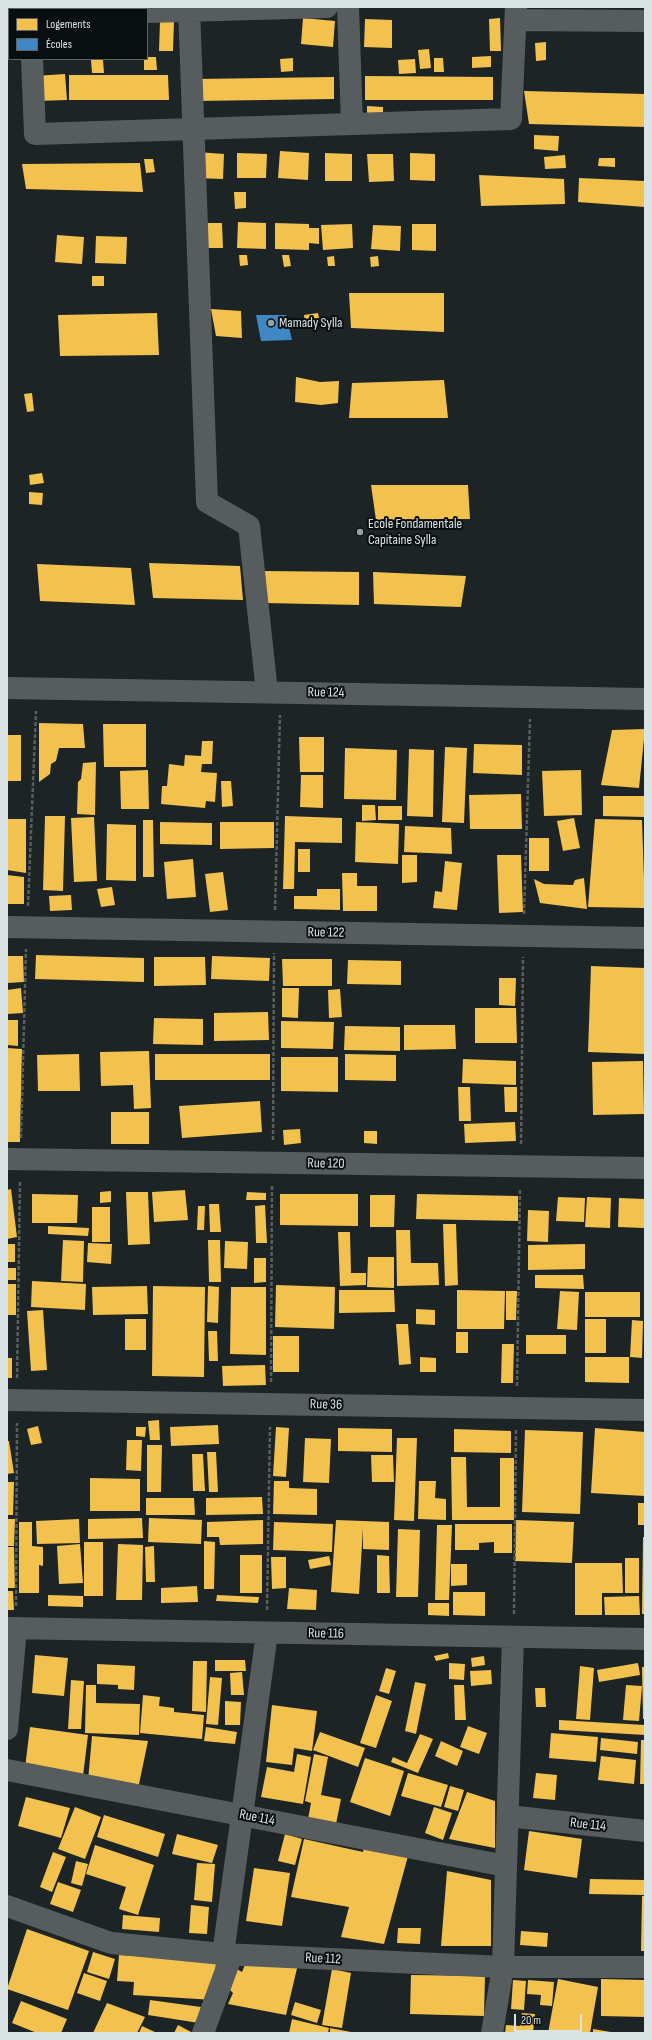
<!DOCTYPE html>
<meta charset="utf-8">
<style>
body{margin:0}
#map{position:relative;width:652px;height:2040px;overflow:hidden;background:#1c2425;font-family:"Sofia Sans Condensed",sans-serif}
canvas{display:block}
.frame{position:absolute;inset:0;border:8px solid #d9e3e4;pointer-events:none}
.legend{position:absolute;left:8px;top:8px;width:140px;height:52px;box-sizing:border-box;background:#090f10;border:1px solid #5c6465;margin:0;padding:5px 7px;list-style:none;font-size:12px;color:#d9e3e4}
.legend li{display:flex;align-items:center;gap:8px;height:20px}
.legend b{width:20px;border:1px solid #5c6465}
.scale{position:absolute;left:514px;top:2014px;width:68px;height:18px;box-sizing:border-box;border:2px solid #d9e3e4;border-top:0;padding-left:5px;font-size:12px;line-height:14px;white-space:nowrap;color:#d9e3e4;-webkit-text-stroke:3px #090f10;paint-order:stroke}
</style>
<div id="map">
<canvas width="652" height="2040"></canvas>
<div class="frame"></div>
<ul class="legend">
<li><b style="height:11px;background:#f2c14e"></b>Logements</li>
<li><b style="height:11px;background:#3f88c5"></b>Écoles</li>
</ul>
<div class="scale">20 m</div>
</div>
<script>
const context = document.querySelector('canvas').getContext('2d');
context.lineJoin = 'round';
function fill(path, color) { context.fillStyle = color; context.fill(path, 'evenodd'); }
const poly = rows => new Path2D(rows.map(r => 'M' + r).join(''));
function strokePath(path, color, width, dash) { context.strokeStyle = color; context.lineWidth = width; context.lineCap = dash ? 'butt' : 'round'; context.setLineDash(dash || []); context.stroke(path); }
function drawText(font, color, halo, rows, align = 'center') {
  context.font = font + ' "Sofia Sans Condensed",sans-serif'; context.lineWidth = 4; context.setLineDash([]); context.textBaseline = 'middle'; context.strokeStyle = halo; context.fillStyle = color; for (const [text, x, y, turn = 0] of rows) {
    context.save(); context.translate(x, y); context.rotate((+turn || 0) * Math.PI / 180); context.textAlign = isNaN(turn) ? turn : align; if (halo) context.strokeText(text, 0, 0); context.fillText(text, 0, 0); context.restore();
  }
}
fill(poly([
 [303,18,335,21,333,47,301,44],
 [500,18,501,51,490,51,489,19],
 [365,19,392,20,392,48,364,47],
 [160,21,174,21,173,51,159,51],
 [546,42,546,60,536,61,535,43],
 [429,49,431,68,420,69,418,50],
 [491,56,491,67,472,68,472,57],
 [147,57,156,57,157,70,144,70,144,59],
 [293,58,293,71,281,72,280,59],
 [434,58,443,58,444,72,434,72],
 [415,59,416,73,399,74,398,60],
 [91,60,103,60,104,73,92,73],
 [65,74,67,100,37,101,35,76],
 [69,75,168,75,169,100,69,100],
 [365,76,493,77,493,100,365,100],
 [334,77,334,99,196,101,196,79],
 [524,91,645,94,645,127,529,124],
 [367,106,383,107,383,119,367,118],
 [534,135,559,136,558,151,534,149],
 [280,151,309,153,308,180,278,178],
 [197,152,224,154,223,179,196,178],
 [237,153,267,154,266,178,237,178],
 [325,153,352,154,352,181,325,181],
 [410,153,435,154,435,181,410,180],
 [367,154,393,154,394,181,369,182],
 [565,155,566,168,545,169,544,157],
 [599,158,615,158,615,167,598,166],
 [144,159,153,159,155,172,146,173],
 [140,163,143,192,26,189,22,164],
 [479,175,564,179,565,204,481,206],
 [579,178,645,181,645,207,578,202],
 [234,192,246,192,246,208,235,209],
 [238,222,266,223,266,249,237,248],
 [195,223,222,223,223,248,195,248],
 [275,223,309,224,309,228,319,228,319,244,309,243,309,250,275,249],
 [352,224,353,248,323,250,321,225],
 [412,224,436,224,436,251,412,250],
 [373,225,401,226,400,251,371,249],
 [57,235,84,237,82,264,55,262],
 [96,236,127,237,126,264,95,263],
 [239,255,247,255,248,265,240,266],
 [282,255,289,255,291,266,284,267],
 [334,256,335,266,328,266,327,257],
 [378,256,379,266,371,267,370,257],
 [92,276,104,276,104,286,92,286],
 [349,293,444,293,444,332,351,328],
 [211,309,241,311,242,338,216,336],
 [157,313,159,355,60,356,58,315],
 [318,313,320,323,305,324,304,315],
 [296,377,320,382,339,381,338,403,321,405,295,402],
 [444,380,448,418,349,418,352,383],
 [32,393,34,411,27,412,24,394],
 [42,473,44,483,30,485,29,475],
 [371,485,468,485,470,519,376,520],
 [29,492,43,493,42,505,29,504],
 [149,563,240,566,243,600,153,598],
 [37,564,131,568,135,605,40,601],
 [264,571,359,572,359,605,265,603],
 [373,572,466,576,461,607,374,604],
 [39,723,83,724,85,748,59,748,56,761,51,764,50,774,39,782],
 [103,724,146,724,146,767,104,767],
 [645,729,639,788,601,785,612,730],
 [7,735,21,735,21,781,7,781],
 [299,737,324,737,324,772,300,772],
 [202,741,213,741,212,764,202,764,201,772,217,773,215,802,206,801,205,808,161,804,162,786,167,786,169,764,184,766,185,755,201,756],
 [474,744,522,745,522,775,473,773],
 [445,747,467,748,464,823,442,822],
 [345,748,397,750,396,800,344,799],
 [409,749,434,750,433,817,407,816],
 [96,762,95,815,77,814,78,782,81,779,83,763],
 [148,770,149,809,121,809,120,771],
 [581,770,582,815,544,816,542,771],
 [301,775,323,775,323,808,300,807],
 [221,781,231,781,233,806,222,807],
 [521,794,522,829,470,829,469,795],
 [603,796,645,796,645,817,603,816],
 [362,805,375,805,376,820,362,821],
 [378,806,402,806,402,820,378,820],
 [45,816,65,816,63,891,43,890],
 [285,816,342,818,342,843,295,842,294,889,283,889],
 [94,817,97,881,74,882,71,818],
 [574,818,580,848,563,851,557,821],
 [7,819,26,819,26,873,7,870],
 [595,819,642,820,645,908,588,907],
 [143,820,153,820,154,877,143,877],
 [160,822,212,823,212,845,160,844],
 [220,822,274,822,274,848,220,849],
 [356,822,399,824,398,864,355,862],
 [107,824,136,825,136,881,106,880],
 [405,826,451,828,452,854,404,852],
 [529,838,549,838,549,871,529,871],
 [298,849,310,849,310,872,298,872],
 [402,855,417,855,417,882,402,883],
 [497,855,521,855,523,912,499,913],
 [193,859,196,897,167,899,164,862],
 [445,861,462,863,457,910,433,908,435,891,442,892],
 [223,872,228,910,210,912,205,874],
 [342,873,357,873,357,886,377,886,377,911,343,911],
 [7,875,24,877,24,904,7,904],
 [584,878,587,909,540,903,534,879,544,884,573,885,575,880],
 [112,887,115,905,101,907,97,889],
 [317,889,340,889,340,910,294,909,294,896,317,896],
 [71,895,72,910,50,911,49,896],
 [36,955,144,958,144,982,35,979],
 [7,956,23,956,24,982,7,983],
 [212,956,270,958,269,981,211,979],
 [154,957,205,957,206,985,154,986],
 [282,959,332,959,332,986,283,986],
 [348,960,401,961,401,985,347,984],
 [591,966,645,968,645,1054,588,1052],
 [499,978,516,978,515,1006,499,1005],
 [21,988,23,1013,7,1014,7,990],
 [282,988,299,988,298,1018,282,1017],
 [340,989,342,1017,329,1018,328,990],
 [475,1008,516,1008,517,1043,475,1043],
 [268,1012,269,1040,214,1041,214,1013],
 [154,1018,203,1019,203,1045,153,1044],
 [7,1020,18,1020,18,1046,7,1045],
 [281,1021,334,1022,333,1049,281,1048],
 [404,1025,455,1025,456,1049,404,1050],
 [345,1026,400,1027,400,1051,344,1050],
 [7,1048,22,1049,20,1142,7,1142],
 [149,1051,151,1108,134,1109,133,1085,101,1086,100,1052],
 [79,1054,80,1091,38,1091,37,1055],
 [155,1054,270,1054,270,1080,155,1080],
 [345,1054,396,1055,396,1081,345,1080],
 [281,1057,338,1057,338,1092,281,1091],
 [463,1059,516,1061,516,1085,462,1083],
 [643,1061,644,1114,593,1115,592,1062],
 [458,1087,470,1087,471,1121,459,1121],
 [504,1087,517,1087,517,1112,505,1112],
 [260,1101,262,1132,182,1138,179,1106],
 [111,1112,149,1112,149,1144,111,1144],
 [515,1122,516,1141,465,1143,464,1124],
 [300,1129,301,1143,284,1145,283,1130],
 [364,1131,377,1131,377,1144,364,1143],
 [11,1189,17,1237,7,1239,7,1190],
 [185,1190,188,1220,154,1222,152,1192],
 [111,1191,111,1202,100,1203,100,1192],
 [126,1192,148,1192,150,1244,128,1245],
 [247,1192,266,1193,266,1200,246,1200],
 [32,1194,78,1195,77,1223,32,1223],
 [280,1194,358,1194,358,1226,280,1225],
 [417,1194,518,1196,518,1221,416,1219],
 [370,1195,395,1195,394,1227,370,1227],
 [558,1197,585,1198,584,1222,556,1221],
 [587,1197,611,1198,610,1228,585,1227],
 [619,1198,645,1199,644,1228,618,1227],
 [209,1204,219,1204,221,1232,210,1232],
 [265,1205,267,1243,256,1243,255,1206],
 [198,1206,205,1206,204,1230,197,1230],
 [92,1207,110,1207,110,1242,92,1242],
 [528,1210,549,1211,548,1242,527,1241],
 [443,1224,456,1224,458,1285,445,1286],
 [48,1226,89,1228,88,1236,48,1234],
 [396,1230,410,1230,411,1263,438,1263,439,1285,397,1286],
 [338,1232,350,1232,351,1273,366,1273,366,1285,340,1286],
 [63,1240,84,1241,83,1282,61,1281],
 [208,1240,220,1240,221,1282,209,1282],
 [225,1241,248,1242,247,1269,224,1268],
 [88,1243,112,1244,111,1264,87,1262],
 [7,1244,15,1244,15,1262,7,1262],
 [585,1244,585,1269,528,1270,528,1245],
 [368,1257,394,1257,394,1288,367,1287],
 [254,1258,266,1258,266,1282,254,1283],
 [7,1268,16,1268,16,1280,7,1280],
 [535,1275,583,1275,584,1289,535,1288],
 [32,1281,86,1284,85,1310,31,1307],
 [7,1284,16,1284,16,1315,7,1315],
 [276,1285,335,1287,334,1329,275,1327],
 [147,1286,148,1314,93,1315,92,1287],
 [153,1286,205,1287,204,1377,152,1376],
 [208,1286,219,1287,218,1323,207,1322],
 [231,1287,266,1287,266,1355,230,1354],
 [339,1290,394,1290,395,1312,339,1313],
 [457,1290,505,1291,504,1329,457,1329],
 [506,1291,517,1291,516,1320,506,1320],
 [560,1291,579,1292,577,1330,557,1329],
 [585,1292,640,1292,640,1317,585,1317],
 [416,1309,435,1310,435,1325,416,1324],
 [43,1310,47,1370,31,1371,27,1311],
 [125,1319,146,1319,146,1350,125,1350],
 [585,1319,606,1319,606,1353,585,1353],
 [632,1320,643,1321,642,1358,630,1357],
 [396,1324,408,1324,411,1364,399,1365],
 [208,1331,217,1331,218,1361,209,1361],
 [456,1332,468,1332,468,1353,456,1353],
 [526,1335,566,1335,566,1354,526,1354],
 [273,1336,299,1336,299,1372,273,1372],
 [502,1344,514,1344,513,1383,501,1383],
 [420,1357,436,1358,436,1372,420,1372],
 [585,1357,629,1357,629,1383,585,1382],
 [7,1358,12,1358,12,1378,7,1378],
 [265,1365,266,1385,223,1386,222,1366],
 [159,1420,160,1440,150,1440,148,1421],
 [218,1425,219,1444,171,1446,170,1427],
 [38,1426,42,1443,31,1445,27,1429],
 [136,1427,146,1427,145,1437,136,1436],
 [276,1427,289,1428,286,1477,273,1476],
 [338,1428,392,1429,392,1452,338,1451],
 [595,1428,645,1432,645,1496,591,1493],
 [454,1429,511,1431,511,1453,454,1452],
 [525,1430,583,1432,580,1514,522,1512],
 [305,1438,331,1439,329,1483,303,1482],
 [397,1438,417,1438,414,1521,394,1520],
 [127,1440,142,1440,141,1471,126,1470],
 [7,1441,9,1441,14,1473,7,1474],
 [147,1445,162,1445,161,1492,147,1492],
 [207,1452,216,1452,218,1492,209,1492],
 [192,1454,203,1454,205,1491,193,1491],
 [371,1455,393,1455,394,1482,372,1482],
 [451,1457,466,1457,467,1507,500,1507,500,1458,514,1458,514,1520,452,1520],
 [90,1478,140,1479,140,1511,90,1511],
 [274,1481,289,1481,289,1488,317,1489,317,1515,273,1514],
 [419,1481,436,1481,435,1498,446,1499,446,1520,418,1519],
 [7,1482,14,1482,13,1515,7,1515],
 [262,1497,263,1514,206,1515,206,1498],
 [146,1498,194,1498,195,1515,146,1515],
 [638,1503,645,1503,645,1525,638,1525],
 [142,1518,143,1538,88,1539,88,1519],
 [149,1518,202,1520,201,1544,148,1542],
 [7,1519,15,1519,14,1546,7,1546],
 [79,1519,80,1543,37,1544,36,1521],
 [263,1520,263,1544,220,1545,219,1537,207,1537,207,1522],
 [336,1520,389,1522,389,1550,363,1549,363,1528,359,1594,331,1592],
 [516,1520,574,1522,572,1563,515,1561],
 [19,1522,32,1522,32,1546,43,1547,43,1566,39,1565,39,1593,19,1593],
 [274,1522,333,1524,332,1552,273,1550],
 [455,1524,512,1524,512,1553,494,1553,494,1542,479,1543,479,1550,455,1550],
 [437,1525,452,1525,449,1600,435,1600],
 [398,1529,420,1530,418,1597,396,1597],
 [643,1537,645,1537,645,1614,642,1614],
 [204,1541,215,1542,214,1589,204,1589],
 [84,1542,103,1542,103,1596,84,1596],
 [80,1544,83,1583,59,1584,57,1546],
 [118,1544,143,1545,142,1600,116,1600],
 [154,1546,155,1582,146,1582,145,1547],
 [7,1547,14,1547,15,1588,7,1588],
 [240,1555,262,1555,262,1593,240,1593],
 [377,1555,389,1556,390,1593,377,1593],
 [329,1556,331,1565,310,1569,308,1560],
 [271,1557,286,1557,286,1588,272,1589],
 [625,1558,639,1558,639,1593,625,1593],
 [575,1563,622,1563,623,1593,602,1593,602,1615,575,1615],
 [451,1564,467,1564,467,1585,451,1586],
 [197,1586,198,1602,161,1603,161,1588],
 [289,1588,317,1590,316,1610,287,1609],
 [7,1591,13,1591,14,1610,7,1610],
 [453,1592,485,1592,485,1616,453,1615],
 [48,1595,83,1596,83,1607,48,1606],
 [217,1595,259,1597,258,1603,216,1601],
 [639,1596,640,1615,605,1615,604,1597],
 [428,1603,449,1603,449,1616,428,1615],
 [448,1653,449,1658,436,1661,434,1656],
 [35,1655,68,1658,64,1696,32,1693],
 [484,1656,485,1665,472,1667,471,1658],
 [215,1660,245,1660,246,1671,215,1671],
 [193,1661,207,1661,206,1712,192,1711],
 [449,1663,465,1664,464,1680,449,1679],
 [638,1663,640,1675,599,1682,597,1670],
 [97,1664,135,1666,134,1690,118,1689,118,1685,97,1684],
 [580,1666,594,1668,590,1720,576,1719],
 [642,1667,645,1667,645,1719,643,1719],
 [386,1668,396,1671,389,1694,379,1691],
 [491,1670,492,1684,471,1686,470,1671],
 [242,1672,244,1695,231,1695,230,1673],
 [210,1677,222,1678,218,1725,206,1724],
 [71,1680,84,1681,81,1729,68,1729],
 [415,1682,426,1684,416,1734,405,1731],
 [86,1685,96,1685,96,1703,140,1704,139,1735,85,1733],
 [454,1685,464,1685,466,1720,455,1720],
 [626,1685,642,1686,639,1721,623,1720],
 [535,1688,545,1688,546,1707,536,1707],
 [143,1695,160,1697,159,1706,174,1708,174,1712,204,1715,202,1739,140,1733],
 [376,1695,392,1701,376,1748,360,1743],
 [225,1701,241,1702,240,1725,225,1725],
 [272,1705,317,1711,312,1751,294,1748,292,1765,266,1762],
 [559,1720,645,1725,645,1735,559,1730],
 [468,1726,487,1733,479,1754,460,1747],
 [30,1727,88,1735,83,1776,25,1768],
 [206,1727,237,1732,235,1744,204,1741],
 [320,1732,365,1748,358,1767,313,1750],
 [551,1733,598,1737,596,1762,549,1758],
 [420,1734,433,1739,418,1773,391,1762,393,1757,407,1763],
 [92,1736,148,1741,138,1789,88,1781],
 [601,1738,638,1742,637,1754,600,1750],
 [641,1740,645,1740,645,1784,640,1784],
 [441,1741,463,1751,457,1766,435,1756],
 [297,1754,311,1757,303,1804,261,1797,267,1767,294,1772],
 [314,1754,328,1757,321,1795,341,1799,336,1824,308,1819,311,1803,305,1801],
 [601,1756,636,1760,634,1784,598,1780],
 [365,1758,404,1771,390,1816,350,1802],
 [408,1773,448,1785,441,1807,401,1796],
 [536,1773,557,1775,555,1800,533,1798],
 [450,1786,464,1790,458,1811,444,1807],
 [467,1792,495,1801,495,1848,449,1839],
 [26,1797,70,1808,61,1838,18,1826],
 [75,1807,101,1817,85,1859,58,1849],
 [434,1807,452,1813,443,1840,425,1833],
 [104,1815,165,1834,158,1857,97,1837],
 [529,1831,582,1839,577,1878,524,1870],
 [177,1834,218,1845,212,1863,172,1854],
 [285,1834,302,1839,295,1865,278,1861],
 [304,1839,363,1852,364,1848,408,1856,384,1944,341,1937,349,1907,291,1897],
 [95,1845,154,1865,138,1915,119,1909,126,1887,86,1874],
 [53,1852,66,1857,52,1892,40,1887],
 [76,1861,88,1864,82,1886,71,1883],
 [197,1863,215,1864,212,1902,194,1900],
 [254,1868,290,1873,282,1926,246,1921],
 [447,1871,491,1880,491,1946,441,1946],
 [590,1879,645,1880,645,1895,589,1894],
 [58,1882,81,1890,73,1912,50,1904],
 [642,1896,645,1896,645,1951,641,1951],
 [191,1905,209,1907,207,1934,189,1933],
 [123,1915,160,1918,159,1932,122,1929],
 [398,1928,421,1928,420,1944,397,1943],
 [27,1929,89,1951,68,2010,7,1989],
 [521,1931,548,1933,547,1947,520,1945],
 [93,1952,115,1959,109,1979,87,1972],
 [119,1955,216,1961,214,2000,133,1995,134,1982,117,1981],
 [247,1960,298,1964,286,2015,228,2004,233,1993,230,1990,237,1969,242,1972],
 [332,1969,351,1973,342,2028,322,2025],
 [84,1973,107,1981,100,2001,77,1993],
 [411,1975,485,1976,484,2016,410,2014],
 [558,1979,598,1987,590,2033,548,2033],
 [601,1979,645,1980,645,2017,601,2016],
 [513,1980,526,1981,524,2010,511,2009],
 [528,1980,554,1982,552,2006,540,2005,541,1995,527,1994],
 [150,2000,201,2007,199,2023,148,2015],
 [21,2001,67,2019,61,2033,37,2033,12,2023],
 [295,2002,321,2010,317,2023,291,2015],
 [107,2003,145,2017,137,2033,93,2033],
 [522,2013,535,2014,533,2033,505,2033,506,2025,520,2026],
 [292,2019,329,2028,328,2033,289,2033],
 [178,2025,193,2033,174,2033],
 [142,2026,157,2033,139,2033],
 [330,2028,351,2032,351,2033,330,2033],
 [593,2029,611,2032,611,2033,593,2033]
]), '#f2c14e');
fill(poly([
 [256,315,286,315,292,340,261,341]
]), '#3f88c5');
strokePath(poly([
 [28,906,36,711],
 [275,910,280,715],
 [524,914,530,719],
 [21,1138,26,949],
 [273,1140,274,953],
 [521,1144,523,957],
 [17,1378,20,1181],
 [271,1382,272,1185],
 [517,1386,520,1189],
 [16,1606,17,1423],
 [267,1610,270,1427],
 [514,1614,516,1429]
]), '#595f5f', 2.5, [4, 2]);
strokePath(poly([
 [30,7,30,9],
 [189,7,207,502,249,526,267,692],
 [348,7,352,124],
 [147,12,327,7],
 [516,20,645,21],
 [32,59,35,134,511,119,516,7],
 [7,688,645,699],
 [7,927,645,938],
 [7,1159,645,1168],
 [7,1400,645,1410],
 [7,1628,645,1639],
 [7,1729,16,1628],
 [7,1770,506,1866],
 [508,1816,645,1831],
 [7,1906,111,1943,223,1954,503,1967,645,1967],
 [223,1954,267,1633],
 [203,2033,232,1954],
 [492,2033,503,1967,513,1637]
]), '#575d5e', 22);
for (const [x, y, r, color] of [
 [271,323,4,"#97a0a1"],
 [360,532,4,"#97a0a1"]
]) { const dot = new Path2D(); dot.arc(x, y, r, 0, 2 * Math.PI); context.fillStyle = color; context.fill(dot); strokePath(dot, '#090f10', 1.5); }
drawText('14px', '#d9e3e4', '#090f10', [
 ["Mamady Sylla",279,323],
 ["Ecole Fondamentale",368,524],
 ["Capitaine Sylla",368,540]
], 'left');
drawText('14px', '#d9e3e4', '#090f10', [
 ["Rue 124",326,693,1],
 ["Rue 122",326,933,1],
 ["Rue 120",326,1164,1],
 ["Rue 36",326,1405,1],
 ["Rue 116",326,1634,1],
 ["Rue 114",257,1818,11],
 ["Rue 114",588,1825,6],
 ["Rue 112",323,1959,3]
]);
</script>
